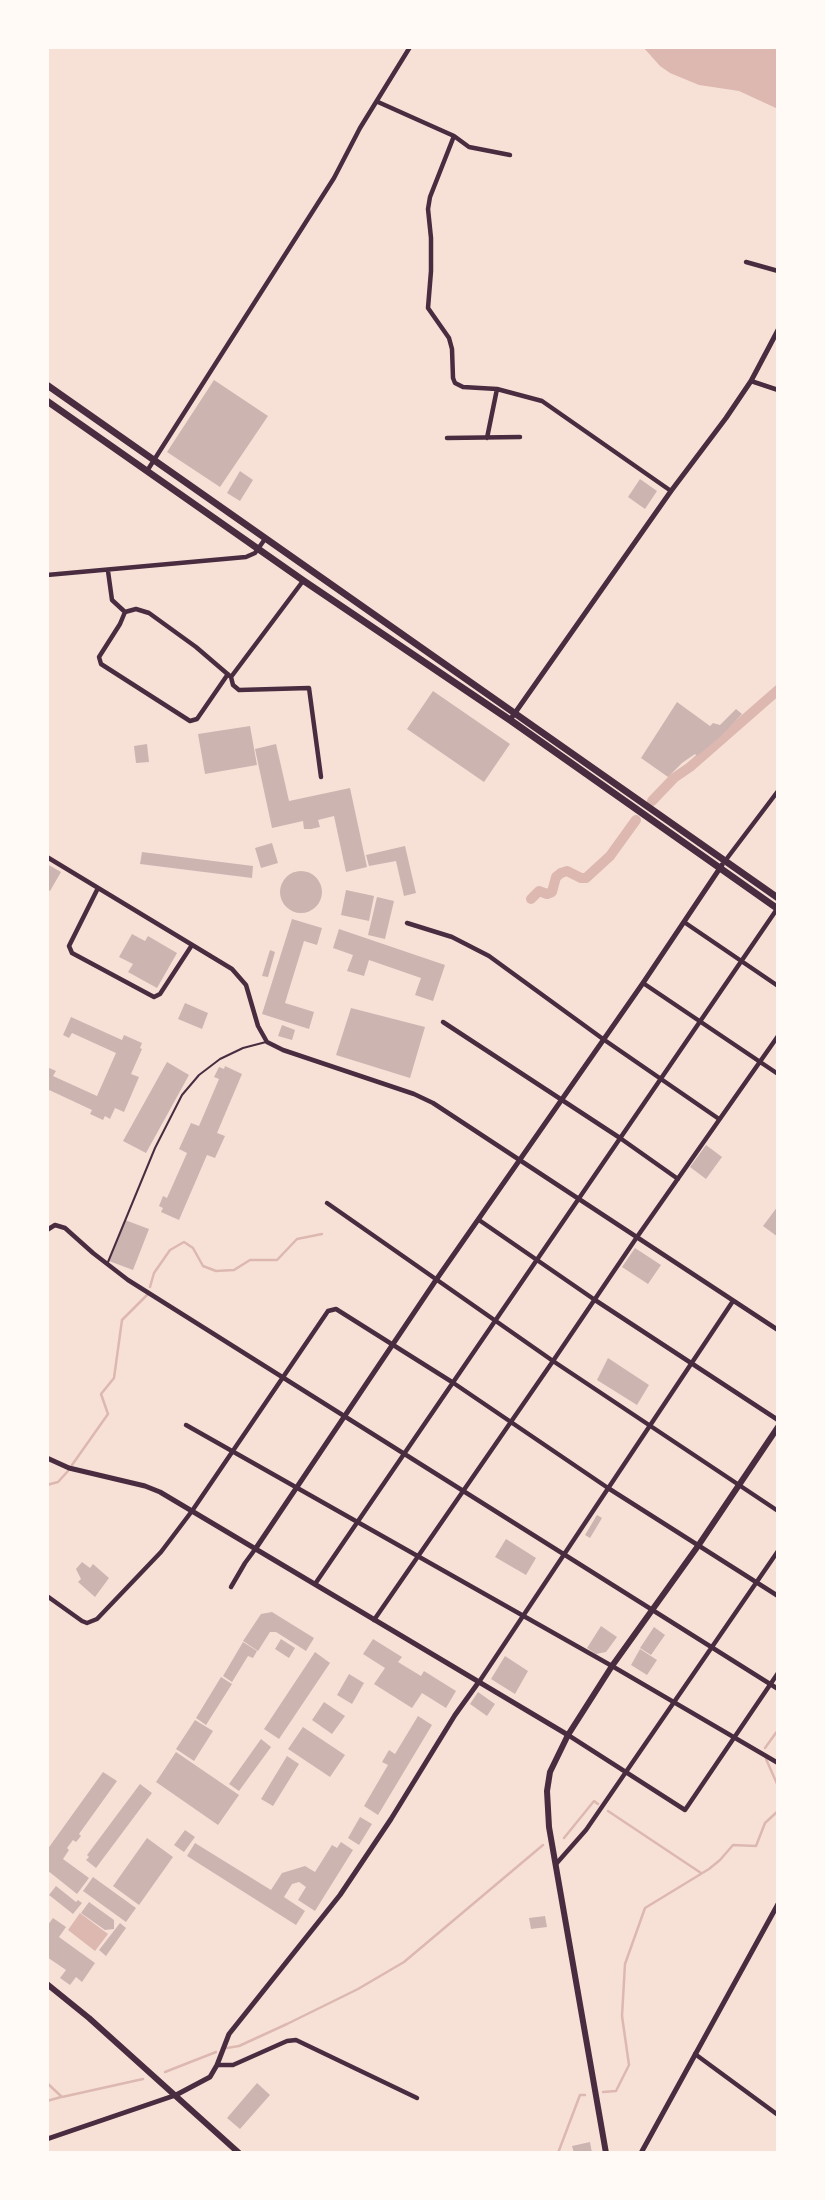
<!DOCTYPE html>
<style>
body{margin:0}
#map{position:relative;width:825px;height:2200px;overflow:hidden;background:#f7e1d7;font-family:"Source Sans 3",sans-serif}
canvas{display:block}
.frame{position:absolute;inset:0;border:49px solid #fffaf5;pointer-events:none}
</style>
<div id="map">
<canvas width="825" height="2200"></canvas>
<div class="frame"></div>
</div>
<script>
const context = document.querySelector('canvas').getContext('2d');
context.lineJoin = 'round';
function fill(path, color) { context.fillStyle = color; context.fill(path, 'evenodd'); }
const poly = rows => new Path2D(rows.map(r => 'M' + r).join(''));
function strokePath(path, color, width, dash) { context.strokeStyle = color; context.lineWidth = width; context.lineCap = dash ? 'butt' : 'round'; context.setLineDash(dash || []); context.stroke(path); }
fill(poly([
 [643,47,778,47,778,109,739,91,699,85,670,73,660,66],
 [80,1913,108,1934,95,1951,68,1930]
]), '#dcb8b0');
strokePath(poly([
 [150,1287,154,1273,170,1250,184,1242,193,1248,203,1266,216,1271,234,1270,250,1260,277,1260,297,1239,322,1234],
 [72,1465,108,1414,101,1394,114,1378,122,1320,148,1294],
 [47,1485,58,1482,68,1471],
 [765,1748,778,1730],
 [766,1759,778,1786],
 [608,1811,701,1873],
 [564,1838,594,1801,598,1804],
 [227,2048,239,2046,287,2024,358,1989,404,1962,543,1845],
 [165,2072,216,2052],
 [47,2083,62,2097,143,2079],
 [603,2092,616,2091,629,2065,622,2016,625,1964,645,1908,709,1869,720,1860,733,1845,756,1846,765,1823,778,1811],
 [47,2101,61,2097],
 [558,2153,580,2095,585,2095]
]), '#dcb8b0', 2.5);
strokePath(poly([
 [652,801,674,778,690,767,778,690],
 [531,899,539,891,547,894,552,892,556,877,561,873,567,871,581,878,586,878,610,856,636,820]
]), '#dcb8b0', 10);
fill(poly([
 [214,380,268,416,220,487,167,452],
 [240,471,253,480,240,501,227,493],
 [640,479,657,491,645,509,628,497],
 [433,691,510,744,484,782,407,729],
 [677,702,710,726,713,723,720,725,736,709,742,714,720,737,697,756,695,754,682,763,668,777,641,758],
 [250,726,257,765,205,774,198,734],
 [147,744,149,762,136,763,134,746],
 [276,744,289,801,350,788,367,867,346,872,334,816,318,820,320,827,311,829,304,829,303,821,272,828,255,749],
 [272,843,278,863,261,868,255,848],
 [405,846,416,893,404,896,396,861,369,866,366,855],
 [142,852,253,866,252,878,140,864],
 [47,864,61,872,50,891,47,889],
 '280 892a21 21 0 1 1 42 0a21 21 0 1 1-42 0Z',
 [346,890,374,896,369,921,341,915],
 [377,897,394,901,385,939,368,935],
 [292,919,322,928,317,945,304,941,285,1003,314,1012,309,1029,262,1014],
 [339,929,445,965,433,1001,415,995,421,978,369,960,364,976,347,971,353,955,333,948],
 [132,934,145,941,148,936,177,953,157,988,128,972,133,964,119,957],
 [270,950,275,952,268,977,262,976],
 [185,1003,208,1013,202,1029,178,1019],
 [351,1008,425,1027,410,1078,336,1055],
 [71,1017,122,1040,124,1035,142,1043,140,1048,142,1049,131,1074,139,1077,124,1112,115,1108,110,1119,105,1116,103,1120,90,1114,92,1110,47,1089,47,1067,56,1071,53,1076,97,1096,116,1053,72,1033,69,1038,63,1035],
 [282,1025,295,1030,292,1040,278,1036],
 [167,1062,189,1075,146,1153,123,1141],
 [225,1066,242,1074,217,1133,225,1136,215,1158,207,1155,179,1220,161,1212,163,1208,159,1206,163,1196,167,1198,187,1153,179,1149,191,1123,199,1126,219,1079,214,1077,219,1067,224,1069],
 [706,1145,722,1157,706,1179,690,1167],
 [778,1206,778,1237,763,1226],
 [125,1220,149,1229,133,1270,109,1261],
 [635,1248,661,1265,648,1284,622,1267],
 [608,1358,649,1385,637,1405,597,1380],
 [597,1515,602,1518,590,1538,585,1535],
 [506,1539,536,1558,526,1575,495,1557],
 [82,1562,90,1568,93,1564,109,1578,95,1597,78,1582,81,1579,76,1569],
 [272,1612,314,1638,306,1651,276,1632,270,1632,258,1651,243,1641,261,1614],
 [601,1626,617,1637,606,1652,596,1654,587,1648],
 [654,1627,665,1635,651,1655,640,1648],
 [281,1639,295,1648,289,1658,275,1649],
 [373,1639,402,1657,398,1662,421,1676,424,1671,456,1691,446,1708,422,1693,412,1708,374,1684,385,1668,363,1654],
 [243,1642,257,1651,253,1658,248,1656,232,1682,223,1676],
 [640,1649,657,1660,647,1675,631,1665],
 [315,1652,330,1663,279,1739,264,1729],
 [505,1656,528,1671,515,1694,491,1679],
 [349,1674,364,1683,352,1704,337,1695],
 [221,1677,232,1684,206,1725,196,1718],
 [478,1692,495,1704,487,1716,470,1704],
 [324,1702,345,1716,332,1734,312,1720],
 [418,1716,432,1725,378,1815,364,1806,388,1765,382,1762,389,1750,395,1754],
 [195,1720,213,1731,194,1761,176,1749],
 [303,1727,345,1755,330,1777,288,1749],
 [261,1739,271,1747,239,1791,229,1784],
 [176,1752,239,1795,218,1825,156,1782],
 [287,1756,299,1764,273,1806,261,1799],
 [103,1772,117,1781,79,1834,81,1836,76,1842,73,1840,67,1848,69,1850,63,1859,89,1878,77,1894,47,1870,47,1850],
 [140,1784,152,1793,96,1868,86,1860,89,1857,87,1855],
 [360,1817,372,1824,359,1845,348,1838],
 [185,1830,195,1837,184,1852,174,1845],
 [147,1838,173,1857,139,1905,113,1886],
 [341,1842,353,1850,315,1911,298,1900,306,1887,299,1882,292,1884,284,1897,305,1911,296,1925,187,1856,195,1843,271,1890,282,1873,305,1866,315,1872,332,1845,337,1848],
 [93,1877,136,1908,126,1922,83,1891],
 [56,1886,76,1902,78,1900,82,1903,73,1914,49,1895],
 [89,1902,114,1920,114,1929,105,1930,81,1913],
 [545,1916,547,1927,531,1929,529,1918],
 [53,1918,66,1927,59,1937,95,1963,82,1982,76,1977,70,1985,60,1978,66,1970,47,1957,47,1926],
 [120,1923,126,1928,106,1956,99,1950],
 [257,2083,270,2095,240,2129,227,2118],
 [590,2142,592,2153,574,2153,572,2146]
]), '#ccb4b1');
strokePath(poly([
 [108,1262,155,1148,182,1095,199,1075,220,1059,243,1048,266,1042]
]), '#4a2c40', 2);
strokePath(poly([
 [378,102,454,136,469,147,510,155],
 [454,136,430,197,428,209,431,238,431,271,428,308,449,338,452,349,453,378,455,383,463,387,497,389,542,401,671,491],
 [746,262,778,271],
 [751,381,778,390],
 [447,438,520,437],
 [487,438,497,389],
 [147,471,334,178,360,128,410,47],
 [108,571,112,600,125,612,120,624,99,657,101,664,190,721,197,719,228,674],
 [47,575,246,557,255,553,265,539],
 [125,612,136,609,149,613,196,647,231,677,303,581],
 [231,677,233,685,239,690,309,688,321,777],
 [47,857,232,969,246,985,258,1026,267,1042,283,1050,414,1094,433,1103,778,1330],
 [725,861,778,791],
 [98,888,69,946,72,953,154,997,160,994,192,945],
 [684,922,778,986],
 [407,923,452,937,489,956,603,1039,719,1119],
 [643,983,778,1074],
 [443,1022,620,1138,678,1179],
 [327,1203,553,1361,778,1511],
 [479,1220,595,1300,778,1420],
 [47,1230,55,1225,65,1228,93,1253,128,1280,778,1689],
 [186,1425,612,1666,778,1763],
 [315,1584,777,909],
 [231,1587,245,1563,256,1548],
 [47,1596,82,1621,87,1623,97,1619,161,1552,192,1511,328,1311,336,1309,452,1382,608,1488,778,1596],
 [374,1620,553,1361,637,1237,778,1036],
 [479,1682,733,1301],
 [568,1735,685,1810,778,1673],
 [556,1864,586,1830,778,1551],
 [695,2054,778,2115],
 [217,2065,233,2065,287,2041,296,2040,417,2098]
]), '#4a2c40', 4.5);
strokePath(poly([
 [510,720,671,491,726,418,751,381,778,330],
 [47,1458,69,1468,145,1486,160,1492,568,1735],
 [256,1548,436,1280,643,983,722,865],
 [47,2139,176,2095,210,2077,217,2065,229,2034,340,1895,391,1819,455,1715,478,1683],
 [641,2153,778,1904]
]), '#4a2c40', 5);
strokePath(poly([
 [47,1984,89,2018,239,2153],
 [606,2153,549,1827,547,1791,550,1772,568,1735,612,1666,698,1546,778,1427]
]), '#4a2c40', 6);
strokePath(poly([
 [47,385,778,898],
 [47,401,304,581,510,720,778,909]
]), '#4a2c40', 7);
</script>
